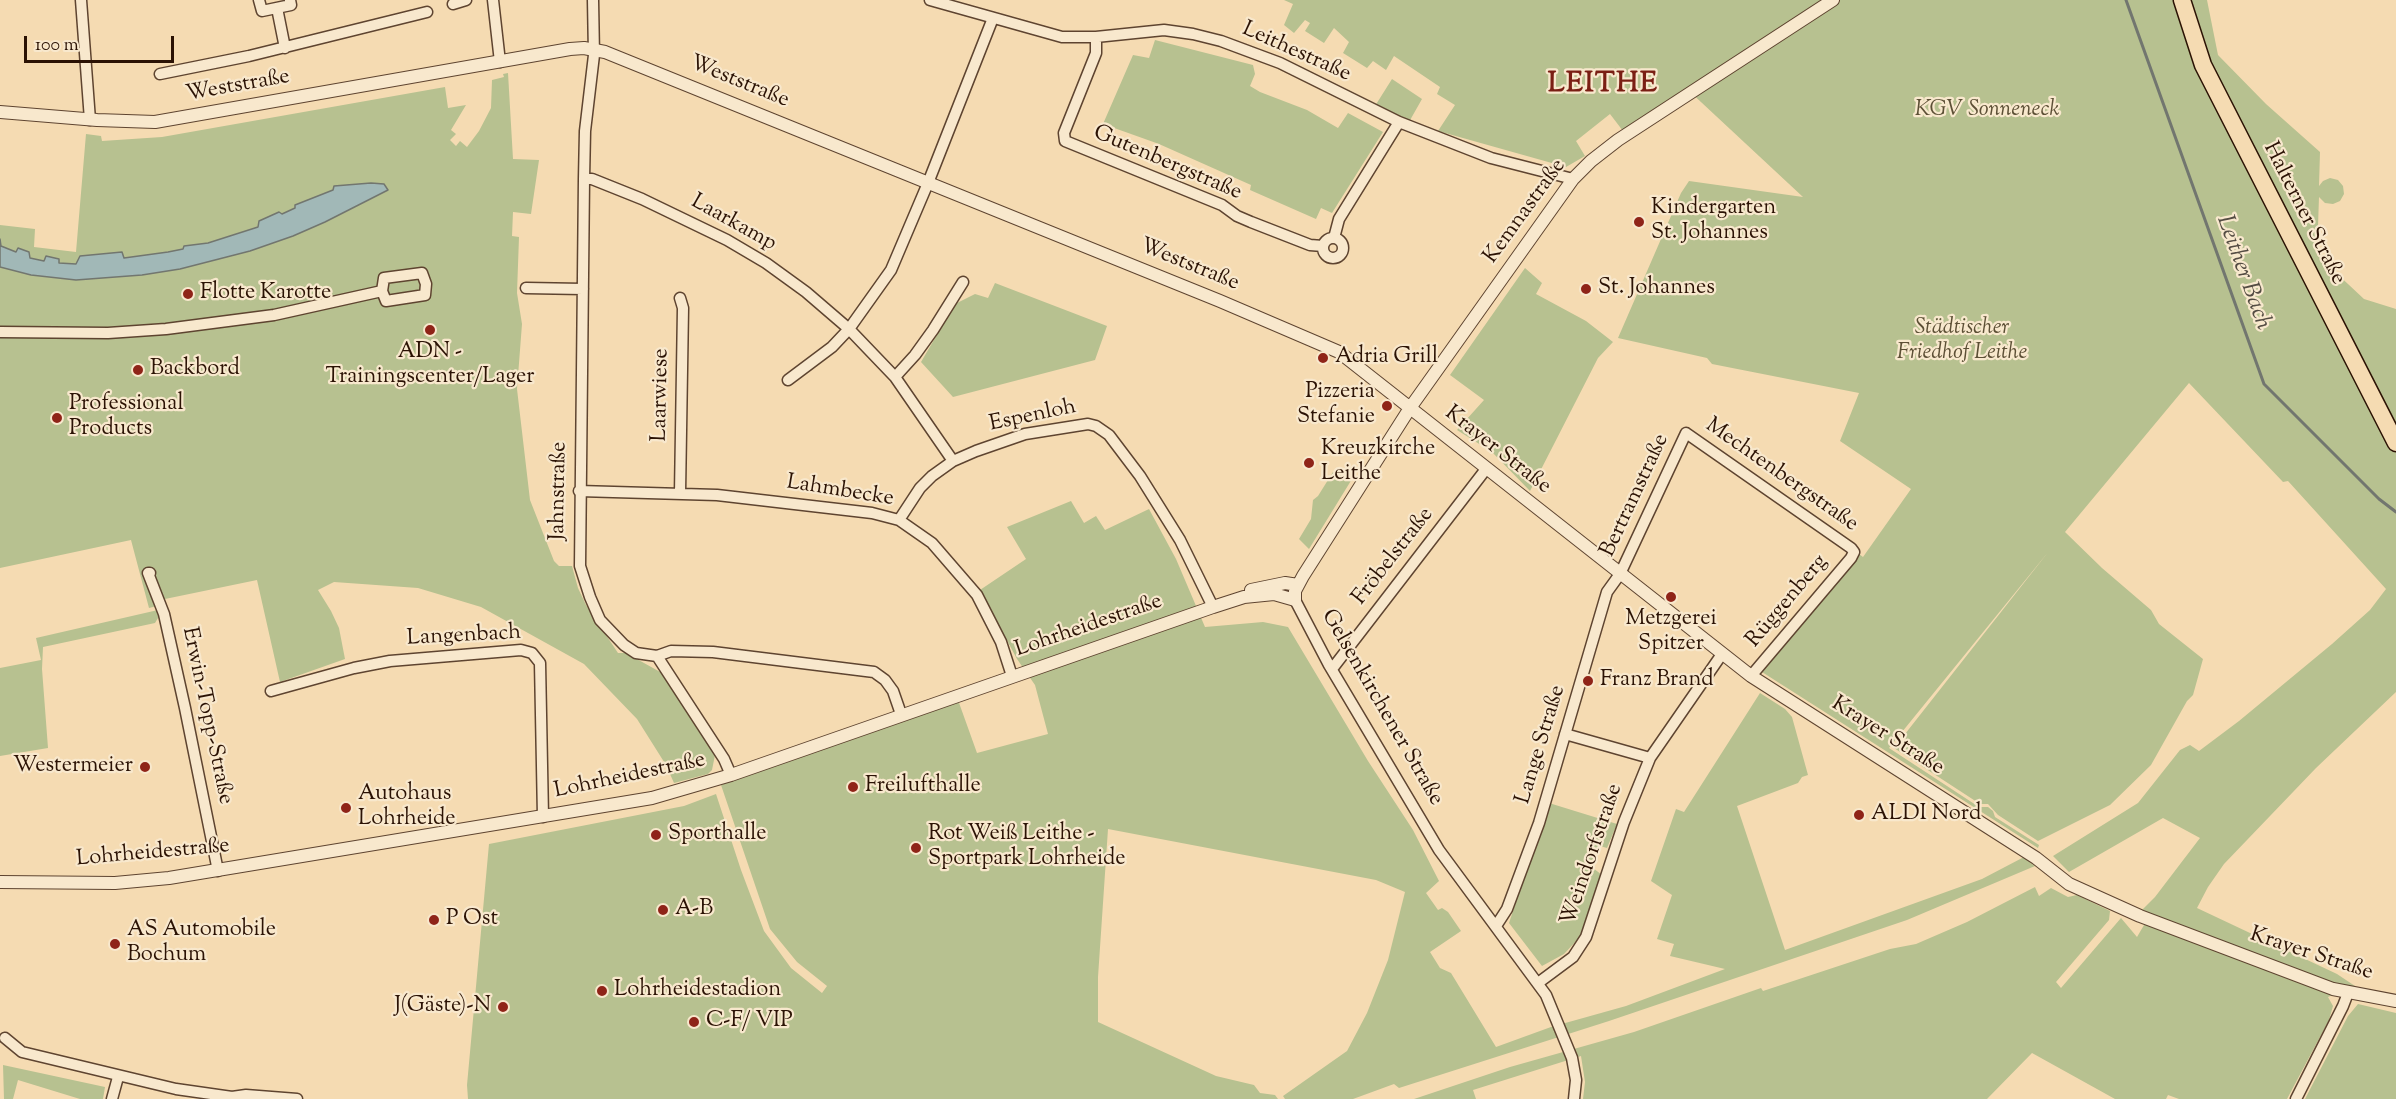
<!DOCTYPE html>
<meta charset="utf-8">
<style>
body{margin:0}
#map{position:relative;width:2396px;height:1099px;overflow:hidden;background:#f5dbb2;font-family:"Sorts Mill Goudy",serif}
canvas{display:block}
.scale{position:absolute;left:24px;top:36px;width:150px;height:27px;box-sizing:border-box;border:3px solid #2b1204;border-top:0;padding-left:8px;font-size:18px;line-height:21px;white-space:nowrap;color:#2b1204;-webkit-text-stroke:4px #f8e8cd;paint-order:stroke}
</style>
<div id="map">
<canvas width="2396" height="1099"></canvas>
<div class="scale">100 m</div>
</div>
<script>
const context = document.querySelector('canvas').getContext('2d');
context.lineJoin = 'round';
function fill(path, color) { context.fillStyle = color; context.fill(path, 'evenodd'); }
const poly = rows => new Path2D(rows.map(r => 'M' + r).join(''));
function strokePath(path, color, width, dash) { context.strokeStyle = color; context.lineWidth = width; context.lineCap = dash ? 'butt' : 'round'; context.setLineDash(dash || []); context.stroke(path); }
function drawText(font, color, halo, rows, align = 'center') {
  context.font = font + ' "Sorts Mill Goudy",serif'; context.lineWidth = 4.5; context.setLineDash([]); context.textBaseline = 'middle'; context.strokeStyle = halo; context.fillStyle = color; for (const [text, x, y, turn = 0] of rows) {
    context.save(); context.translate(x, y); context.rotate((+turn || 0) * Math.PI / 180); context.textAlign = isNaN(turn) ? turn : align; if (halo) context.strokeText(text, 0, 0); context.fillText(text, 0, 0); context.restore();
  }
}
fill(poly([
 [1284,0,2180,0,2396,445,2396,692,2316,768,2224,864,2208,887,2197,908,2337,974,2355,986,2328,997,2333,1006,2329,1020,2287,1099,2179,1099,2168,1095,2166,1099,2115,1099,2032,1053,1987,1099,1583,1099,1585,1082,1581,1056,1473,1090,1476,1099,1414,1099,1510,1067,1634,1032,1761,988,1763,991,1890,949,1916,944,1967,922,2035,887,2039,896,2051,888,2068,897,2077,895,2110,911,2109,920,2056,982,2061,988,2121,918,2137,937,2147,920,2137,915,2155,897,2200,838,2163,818,2069,872,2053,856,2138,803,2180,750,2190,745,2199,751,2239,721,2332,644,2370,610,2386,589,2288,481,2283,482,2189,383,2065,532,2102,568,2151,610,2159,624,2203,659,2193,695,2187,701,2151,765,2110,805,2038,841,1998,815,1988,804,1980,804,1894,748,2049,551,1889,748,1979,807,1988,807,1993,811,1995,817,2039,845,2038,848,1762,672,1859,554,1863,557,1911,489,1840,441,1859,393,1712,364,1707,358,1618,338,1681,193,1689,181,1803,197,1687,89,1623,131,1610,114,1576,141,1585,156,1566,167,1438,131,1455,105,1437,94,1440,87,1394,56,1386,70,1373,61,1367,68,1343,53,1349,42,1334,28,1324,43,1305,31,1310,23,1305,20,1294,33,1284,25,1293,4],
 [2183,0,2207,0,2218,55,2266,104,2320,152,2319,186,2323,181,2330,178,2338,180,2343,186,2344,194,2340,201,2333,204,2325,203,2319,197,2317,255,2364,299,2396,309,2396,439,2204,65],
 [1155,40,1253,65,1255,74,1250,86,1260,92,1307,110,1338,128,1348,113,1383,132,1332,213,1321,208,1316,219,1250,190,1251,185,1159,144,1103,124,1133,55,1149,58],
 [508,73,513,159,539,160,531,214,513,212,512,236,519,237,517,293,522,324,517,389,530,500,554,561,559,566,572,566,578,588,586,605,618,653,626,653,662,673,715,755,712,770,708,774,674,783,666,765,637,719,584,664,481,607,418,588,334,582,318,590,331,611,339,628,345,659,280,682,257,580,165,599,157,606,149,608,131,540,0,568,0,225,35,229,34,247,76,252,86,134,101,136,102,141,162,137,445,87,448,108,466,105,451,130,456,134,450,140,456,146,460,141,467,147,479,131,491,108,492,80,504,77,503,74],
 [1392,79,1422,99,1409,122,1375,106],
 [1525,268,1542,283,1536,294,1586,321,1613,342,1598,358,1530,491,1492,452,1457,430,1484,400,1450,375],
 [995,283,1107,326,1095,360,953,397,921,362,955,304,975,294,988,298],
 [1333,472,1338,475,1340,472,1352,479,1309,549,1299,539,1311,519,1313,500,1318,496],
 [1071,501,1084,523,1096,516,1105,530,1149,509,1176,559,1205,627,1263,622,1288,627,1368,761,1413,830,1439,881,1426,893,1438,910,1442,908,1448,912,1461,931,1430,952,1440,968,1451,973,1496,1047,1551,1027,1626,1006,1725,969,1670,956,1674,944,1657,939,1672,895,1651,881,1676,809,1684,812,1760,693,1785,709,1792,717,1808,775,1802,777,1798,783,1737,806,1785,950,1982,879,2024,857,2035,866,1907,920,1609,1021,1399,1088,1394,1084,1353,1099,1285,1099,1283,1096,1347,1051,1367,1013,1388,960,1405,892,1376,880,1108,829,1098,977,1098,1022,1216,1076,1254,1085,1260,1093,1275,1095,1278,1099,468,1099,467,1085,489,844,684,806,716,794,741,870,764,931,791,968,822,993,827,986,797,962,770,929,721,785,958,700,977,753,1048,734,1035,685,1017,659,980,590,1026,559,1007,527],
 [158,610,158,618,155,623,43,647,42,669,48,748,0,756,0,668,41,660,36,638],
 [1549,803,1617,824,1607,848,1600,846,1593,868,1602,875,1580,937,1564,954,1542,966,1509,923],
 [2358,1004,2396,1013,2396,1099,2305,1099,2348,1016],
 [3,1065,105,1087,103,1099,80,1099,18,1080,13,1099,4,1099]
]), '#b7c190');
const water = poly([
 [371,183,384,184,388,190,325,222,293,236,250,251,180,269,142,275,76,280,31,275,0,267,0,239,1,246,16,252,18,248,29,252,30,258,44,261,46,256,59,259,59,263,76,264,80,256,122,252,124,258,168,252,183,249,184,246,208,243,258,227,259,221,279,212,282,214,295,208,295,205,333,190,334,186,371,183]
]);
fill(water, '#a1b8b7');
strokePath(water, '#72766f', 1.5);
strokePath(poly([
 [2126,0,2264,384,2379,499,2396,512]
]), '#72766f', 3);
const minor = poly([
 [81,0,90,120],
 [259,0,262,11,291,5,290,0],
 [493,0,500,62],
 [593,0,594,55,585,131,584,179,580,566,590,597,600,620,624,645,636,653,657,656,724,759,731,775],
 [930,0,1062,37,1096,37,1164,30,1193,34,1221,41,1280,63,1399,122,1491,158,1573,179],
 [453,4,466,0],
 [277,8,285,48],
 [1096,37,1096,53,1064,133,1065,141,1222,205,1237,216,1251,222,1310,245,1323,246],
 [160,74,249,56,427,12],
 [584,179,592,179,642,199,727,240,766,263,806,292,849,329,895,377,953,461],
 [1334,238,1339,219,1399,122],
 '1323 248a10 10 0 1 1 20 0a10 10 0 1 1-20 0Z',
 [422,273,426,284,425,295,386,301,382,291,384,278,422,273],
 [526,288,583,289],
 [0,332,108,333,166,329,274,315,382,291],
 [895,377,915,355,933,330,963,282],
 [788,380,832,347,849,329,891,270,928,183,993,18],
 [579,491,717,495,872,513,899,520,932,543,977,595,1001,642,1012,676],
 [680,493,683,308,680,298],
 [899,520,920,488,932,476,953,461,976,451,1025,434,1088,424,1096,426,1109,435,1140,476,1180,540,1213,607],
 [150,573,148,573,164,614,185,708,218,871],
 [1295,600,1329,665,1439,850,1546,995,1572,1058,1576,1080,1574,1099],
 [657,656,671,651,713,652,874,672,885,680,893,691,901,714],
 [1332,669,1486,469],
 [271,691,354,668,390,661,521,650,532,653,540,663,543,817],
 [1565,734,1650,758],
 [1496,926,1507,909,1539,823,1607,592,1620,574,1686,433,1851,548,1854,552,1851,558,1751,676],
 [1538,983,1573,957,1586,937,1624,822,1650,758,1722,654],
 [5,1038,22,1052,176,1089,232,1097,246,1095,297,1099],
 [112,1099,118,1077],
 [2296,1099,2343,1006,2348,993]
]);
const tertiary = poly([
 [0,112,97,120,155,122,570,49,584,48,605,52,1220,301,1339,352,1751,676,2036,858,2069,884,2140,916,2333,989,2396,1001],
 [1251,590,1285,583,1298,585],
 [0,882,115,883,169,878,652,798,731,775,1213,607,1244,597,1274,594,1295,600,1295,591,1303,576,1410,408,1573,179,1591,161,1618,140,1833,0]
]);
const primary = poly([
 [2182,0,2203,65,2396,443]
]);
strokePath(minor, '#5e4430', 13);
strokePath(tertiary, '#5e4430', 14);
strokePath(primary, '#2b1204', 19);
strokePath(minor, '#f8e8cd', 10);
strokePath(tertiary, '#f8e8cd', 12);
strokePath(primary, '#f5dbb2', 16);
for (const [x, y, r, color] of [
 [1639,222,6,"#8f2418"],
 [1586,289,6,"#8f2418"],
 [188,294,6,"#8f2418"],
 [430,330,6,"#8f2418"],
 [1323,358,6,"#8f2418"],
 [138,370,6,"#8f2418"],
 [1387,406,6,"#8f2418"],
 [57,418,6,"#8f2418"],
 [1309,463,6,"#8f2418"],
 [1671,597,6,"#8f2418"],
 [1588,681,6,"#8f2418"],
 [145,767,6,"#8f2418"],
 [853,787,6,"#8f2418"],
 [346,808,6,"#8f2418"],
 [1859,815,6,"#8f2418"],
 [656,835,6,"#8f2418"],
 [916,848,6,"#8f2418"],
 [663,910,6,"#8f2418"],
 [434,920,6,"#8f2418"],
 [115,944,6,"#8f2418"],
 [602,991,6,"#8f2418"],
 [503,1007,6,"#8f2418"],
 [694,1022,6,"#8f2418"]
]) { const dot = new Path2D(); dot.arc(x, y, r, 0, 2 * Math.PI); context.fillStyle = color; context.fill(dot); strokePath(dot, '#f8e8cd', 2); }
drawText('22px', '#2b1204', '#f8e8cd', [
 ["Leithestraße",1296,53,24],
 ["Weststraße",739,83,22],
 ["Weststraße",238,87,-10],
 ["Gutenbergstraße",1167,164,23],
 ["Kemnastraße",1526,212,-54],
 ["Halterner Straße",2303,214,63],
 ["Laarkamp",733,224,29],
 ["Weststraße",1189,266,22],
 ["Laarwiese",662,395,-89],
 ["Espenloh",1033,417,-12],
 ["Krayer Straße",1497,451,38],
 ["Mechtenbergstraße",1781,476,35],
 ["Jahnstraße",560,491,-89],
 ["Lahmbecke",840,492,9],
 ["Bertramstraße",1636,496,-65],
 ["Fröbelstraße",1394,557,-52],
 ["Rüggenberg",1788,602,-50],
 ["Lohrheidestraße",1089,627,-19],
 ["Langenbach",464,637,-3],
 ["Gelsenkirchener Straße",1381,708,60],
 ["Erwin-Topp-Straße",206,716,78],
 ["Krayer Straße",1887,737,32],
 ["Lange Straße",1542,745,-73],
 ["Lohrheidestraße",630,777,-12],
 ["Lohrheidestraße",153,854,-5],
 ["Weindorfstraße",1593,855,-71],
 ["Krayer Straße",2311,955,18]
]);
drawText('italic 22px', '#5c4f35', '#f8e8cd', [
 ["KGV Sonneneck",1987,111],
 ["Städtischer",1962,329],
 ["Friedhof Leithe",1962,354]
]);
drawText('22px', '#2b1204', '#f8e8cd', [
 ["Kindergarten",1651,209],
 ["St. Johannes",1651,234],
 ["St. Johannes",1598,289],
 ["Flotte Karotte",200,294],
 ["ADN -",430,353,"center"],
 ["Trainingscenter/Lager",430,378,"center"],
 ["Adria Grill",1335,358],
 ["Backbord",150,370],
 ["Pizzeria",1375,393,"right"],
 ["Stefanie",1375,418,"right"],
 ["Professional",69,405],
 ["Products",69,430],
 ["Kreuzkirche",1321,450],
 ["Leithe",1321,475],
 ["Metzgerei",1671,620,"center"],
 ["Spitzer",1671,645,"center"],
 ["Franz Brand",1600,681],
 ["Westermeier",133,767,"right"],
 ["Freilufthalle",865,787],
 ["Autohaus",358,795],
 ["Lohrheide",358,820],
 ["ALDI Nord",1871,815],
 ["Sporthalle",668,835],
 ["Rot Weiß Leithe -",928,835],
 ["Sportpark Lohrheide",928,860],
 ["A-B",675,910],
 ["P Ost",446,920],
 ["AS Automobile",127,931],
 ["Bochum",127,956],
 ["Lohrheidestadion",614,991],
 ["J(Gäste)-N",491,1007,"right"],
 ["C-F/ VIP",706,1022]
], 'left');
drawText('italic 24px', '#544c43', '#f8e8cd', [
 ["Leither Bach",2242,273,70]
]);
context.letterSpacing = '1.5px';
drawText('bold 28px', '#7a1f14', '#f8e8cd', [
 ["LEITHE",1603,86]
]);
context.letterSpacing = '0px';
</script>
